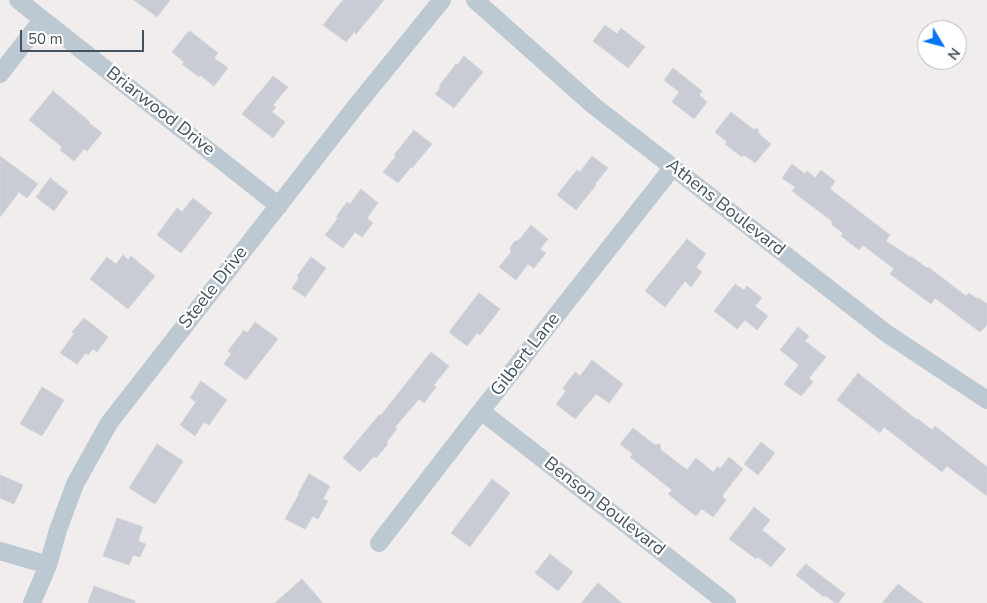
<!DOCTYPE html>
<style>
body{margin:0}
#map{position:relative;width:987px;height:603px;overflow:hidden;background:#f1eded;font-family:"Nunito Sans",sans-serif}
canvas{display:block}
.north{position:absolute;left:917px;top:20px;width:50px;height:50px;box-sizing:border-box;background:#fff;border:1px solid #b4babe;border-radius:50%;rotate:127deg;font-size:14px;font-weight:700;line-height:20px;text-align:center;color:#44525d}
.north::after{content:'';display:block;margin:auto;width:18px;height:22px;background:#0475f4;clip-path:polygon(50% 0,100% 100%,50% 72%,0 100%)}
.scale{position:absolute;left:20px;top:30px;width:124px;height:22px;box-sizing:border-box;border:2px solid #44525d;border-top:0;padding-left:6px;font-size:15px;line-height:18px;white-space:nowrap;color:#44525d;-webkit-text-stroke:4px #fff;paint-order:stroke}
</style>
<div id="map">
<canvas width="987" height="603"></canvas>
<div class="north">N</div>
<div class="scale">50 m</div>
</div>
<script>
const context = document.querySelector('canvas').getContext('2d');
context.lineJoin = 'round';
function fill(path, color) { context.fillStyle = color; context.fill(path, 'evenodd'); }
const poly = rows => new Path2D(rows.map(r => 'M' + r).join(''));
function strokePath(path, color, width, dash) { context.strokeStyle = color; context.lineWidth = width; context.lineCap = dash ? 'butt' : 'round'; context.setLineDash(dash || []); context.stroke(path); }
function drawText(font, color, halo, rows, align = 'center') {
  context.font = font + ' "Nunito Sans",sans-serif'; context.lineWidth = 4.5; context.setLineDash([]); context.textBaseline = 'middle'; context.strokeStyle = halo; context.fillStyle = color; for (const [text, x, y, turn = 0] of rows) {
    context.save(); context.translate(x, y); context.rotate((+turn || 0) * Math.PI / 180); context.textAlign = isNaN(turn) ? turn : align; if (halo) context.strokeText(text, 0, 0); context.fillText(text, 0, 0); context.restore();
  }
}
const building = poly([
 [134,0,170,0,157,17,134,0],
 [343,0,384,0,356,34,354,32,346,42,323,25,343,0],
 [605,25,617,34,621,28,645,47,628,68,593,41,605,25],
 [190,31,218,53,214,58,228,68,214,86,200,75,199,77,182,64,184,62,172,52,188,32,189,33,190,31],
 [464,56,483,72,454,108,435,94,441,87,439,86,456,64,457,65,464,56],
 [673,68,702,91,699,95,707,102,694,119,672,102,679,92,664,80,673,68],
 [273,76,288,87,273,105,276,107,272,112,285,122,273,138,242,114,273,76],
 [53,91,90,122,89,123,102,133,87,151,84,149,74,161,60,150,62,147,29,120,53,91],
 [731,112,753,129,758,129,759,134,771,144,755,163,744,155,742,157,725,144,727,142,715,132,731,112],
 [414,130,432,144,412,168,411,167,398,183,383,172,396,156,394,155,414,130],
 [0,156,38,184,27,198,19,192,0,217,0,156],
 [592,156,608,168,595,184,596,185,576,210,557,195,577,170,580,172,592,156],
 [792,164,805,174,807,171,815,178,821,170,835,181,830,189,890,235,886,241,910,257,912,257,927,268,928,267,966,296,969,293,977,299,978,298,987,304,987,325,980,332,935,298,931,304,890,274,894,269,863,245,859,250,841,236,843,233,831,224,833,222,792,191,795,187,782,178,792,164],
 [50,178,68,192,54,211,36,197,50,178],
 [361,189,378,203,367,218,373,223,362,237,355,232,343,248,325,235,338,218,336,217,347,202,350,204,361,189],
 [193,198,212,213,181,253,157,235,177,208,182,212,193,198],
 [531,225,548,239,540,249,546,253,534,268,528,264,516,280,499,267,511,252,510,248,515,241,518,241,531,225],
 [687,239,706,254,696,267,702,272,691,287,685,281,665,307,645,291,687,239],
 [123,255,128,260,131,256,155,276,128,309,90,279,107,257,116,264,123,255],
 [311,257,326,268,305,297,292,288,299,278,297,276,311,257],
 [735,284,744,290,747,286,762,298,755,306,768,316,757,330,745,320,737,329,714,311,735,284],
 [479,293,500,309,480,335,477,333,467,346,449,332,479,293],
 [84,318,108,337,97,352,93,349,88,355,86,353,77,364,60,353,74,334,72,332,84,318],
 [255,322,278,339,246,380,224,364,231,354,228,351,244,330,247,333,255,322],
 [798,327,809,336,805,341,826,357,809,378,813,382,801,396,784,384,799,365,780,350,798,327],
 [431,352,449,366,434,385,436,387,424,403,419,399,395,427,397,429,386,443,388,444,376,458,374,456,360,472,343,458,380,414,381,415,431,352],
 [592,360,623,384,609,403,596,394,575,419,556,404,566,391,563,388,575,372,580,376,592,360],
 [858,373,917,420,918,419,932,430,935,426,987,467,987,496,947,466,942,472,884,427,880,433,837,400,858,373],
 [201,381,227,400,209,425,204,422,195,436,180,425,196,402,190,398,201,381],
 [42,387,64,400,42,436,20,424,42,387],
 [633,428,655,445,660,444,661,450,687,470,696,458,713,472,718,466,720,469,729,457,743,469,722,496,726,500,713,517,702,509,696,516,668,494,672,490,630,457,633,454,620,444,633,428],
 [761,442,775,453,758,475,744,464,761,442],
 [157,444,183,461,155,504,129,488,157,444],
 [309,474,330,486,323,499,328,501,318,519,313,516,305,529,285,519,299,494,298,494,309,474],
 [0,475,23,485,14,504,0,498,0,475],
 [492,479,510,493,470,547,451,533,492,479],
 [754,507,770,520,762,530,786,549,771,567,758,557,756,559,729,539,754,507],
 [117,518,143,527,138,541,146,544,140,557,133,555,129,565,103,556,117,518],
 [550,554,573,572,558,591,535,573,550,554],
 [806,564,845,594,838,603,835,603,825,595,824,597,796,575,806,564],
 [302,579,323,603,275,603,302,579],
 [598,583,622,603,581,603,598,583],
 [898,584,923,603,882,603,898,584],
 [94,586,135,601,135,603,88,603,94,586]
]);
fill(building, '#c9ccd4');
strokePath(building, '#d1d4da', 1);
strokePath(poly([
 [18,0,279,206],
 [475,0,594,106,886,333,987,400],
 [0,74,42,20],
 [481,411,727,603],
 [379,543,481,411,673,167],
 [0,551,48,565],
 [32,603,48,565,58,530,75,484,109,423,356,106,442,0]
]), '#bcc9d2', 18);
drawText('18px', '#44525d', '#fff', [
 ["Briarwood Drive",160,112,38],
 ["Athens Boulevard",725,208,38],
 ["Steele Drive",214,288,-52],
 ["Gilbert Lane",526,355,-52],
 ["Benson Boulevard",604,507,38]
]);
</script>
